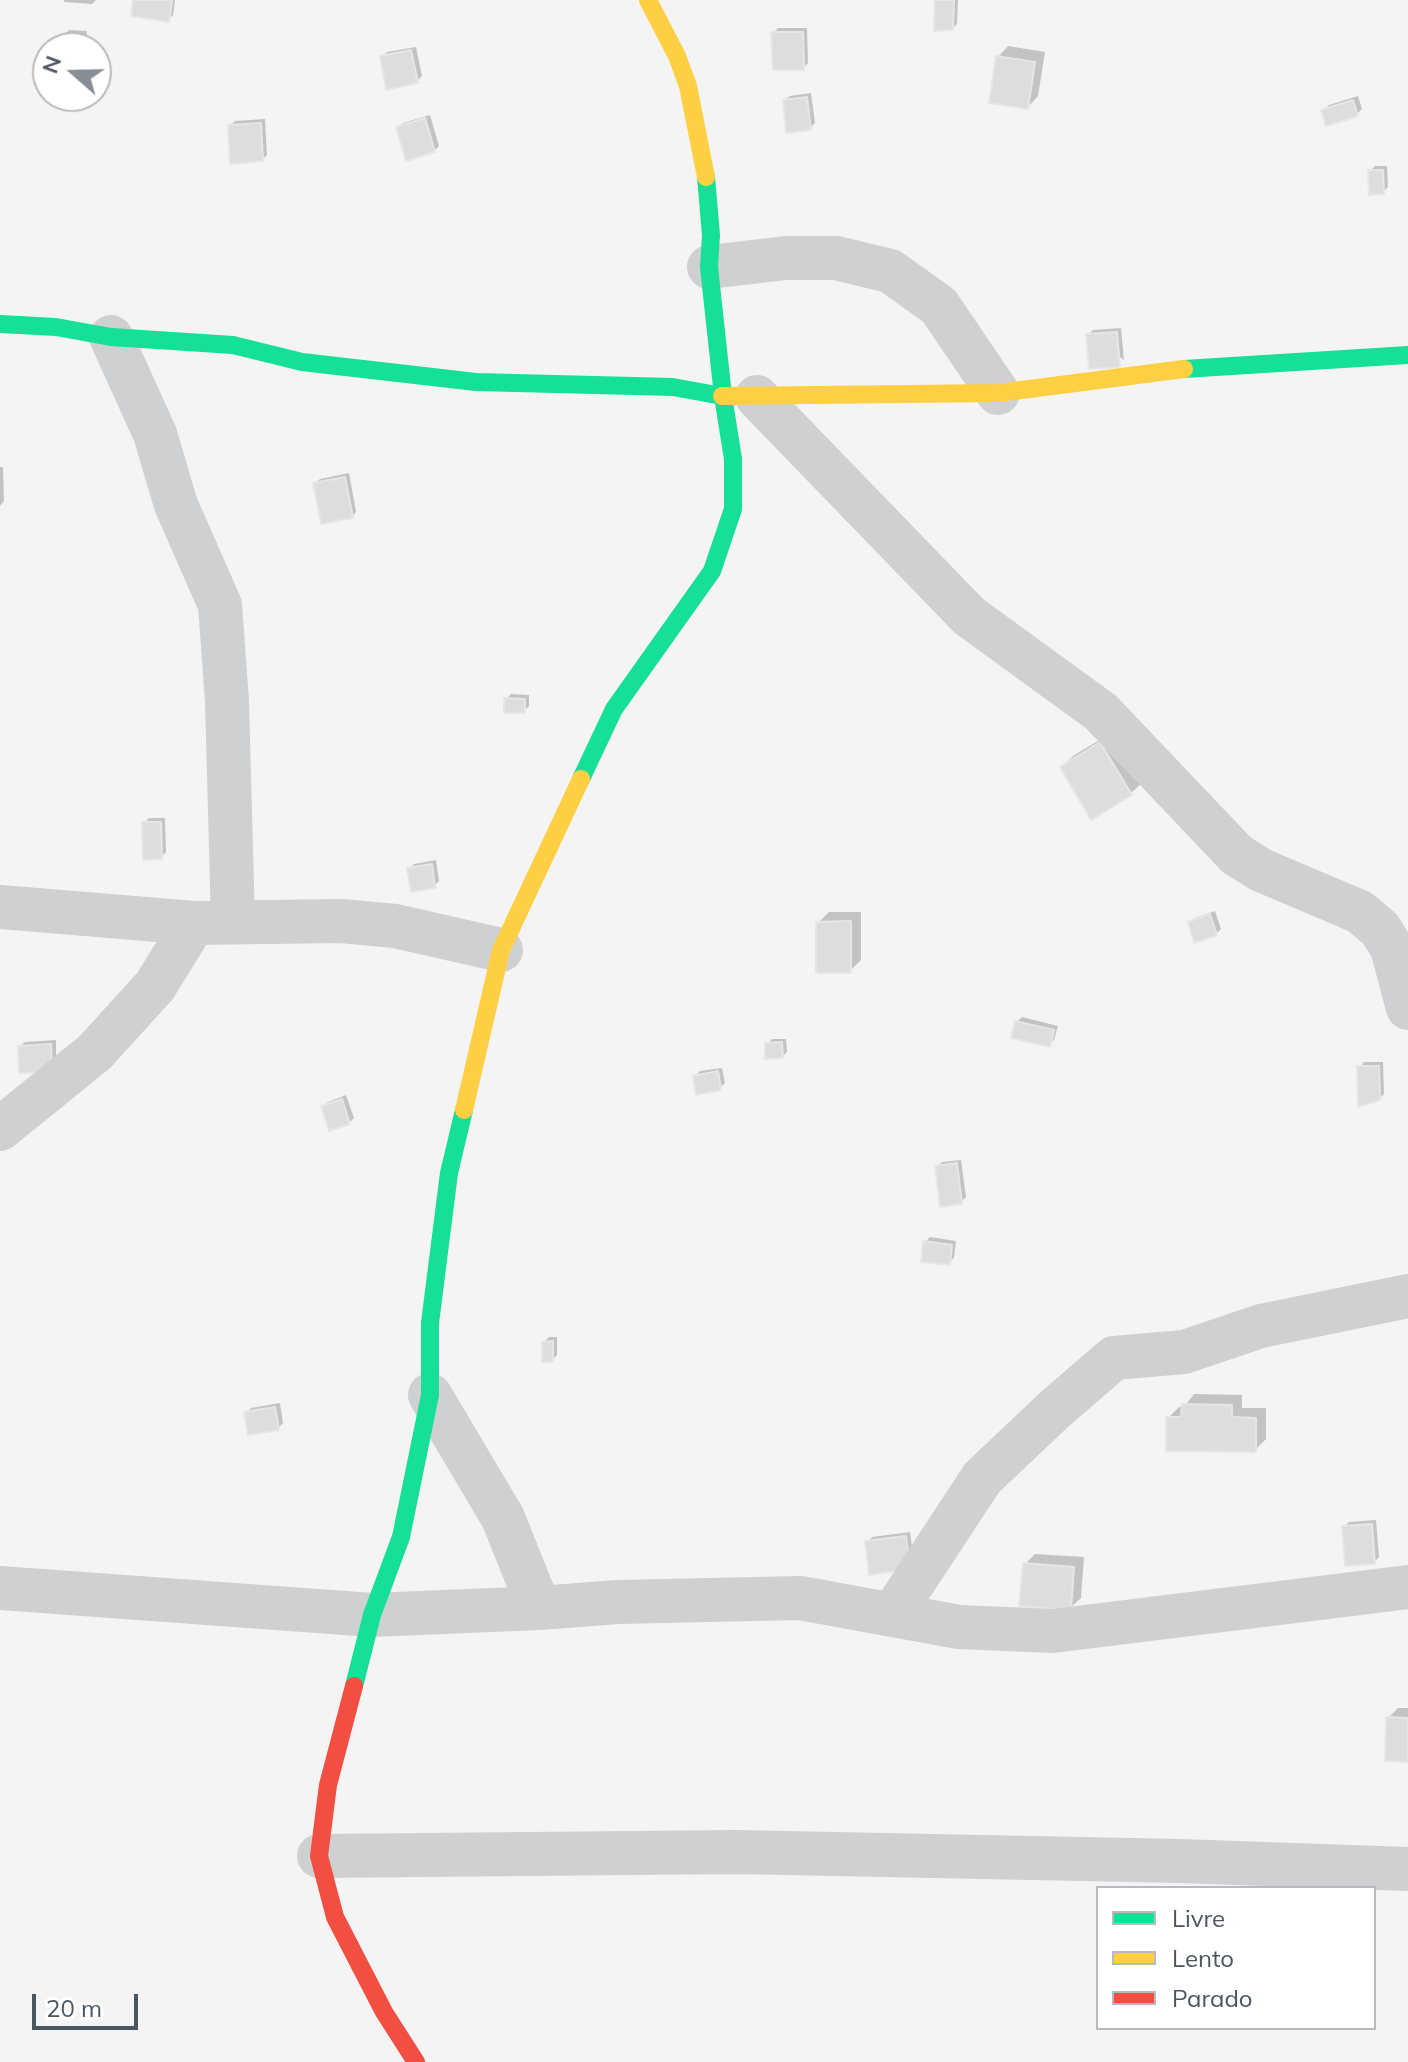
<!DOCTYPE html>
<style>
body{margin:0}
#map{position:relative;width:1408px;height:2062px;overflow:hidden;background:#f4f4f4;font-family:Mulish,sans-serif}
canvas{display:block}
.legend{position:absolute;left:1096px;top:1886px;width:280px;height:144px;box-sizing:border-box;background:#fff;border:2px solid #b7bbc0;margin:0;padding:10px 14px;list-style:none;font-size:24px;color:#4a5661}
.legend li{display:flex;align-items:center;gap:16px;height:40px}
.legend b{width:40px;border:2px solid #b7bbc0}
.north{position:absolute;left:32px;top:32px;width:80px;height:80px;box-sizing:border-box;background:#fff;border:2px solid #b7bbc0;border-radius:50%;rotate:290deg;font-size:22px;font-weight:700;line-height:32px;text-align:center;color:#4a5661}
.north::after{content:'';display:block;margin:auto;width:28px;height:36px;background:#868d94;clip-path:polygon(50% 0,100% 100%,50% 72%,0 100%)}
.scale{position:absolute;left:32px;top:1994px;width:106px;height:36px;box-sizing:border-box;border:4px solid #4a5661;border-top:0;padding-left:10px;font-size:24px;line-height:28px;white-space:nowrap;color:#4a5661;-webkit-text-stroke:6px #fff;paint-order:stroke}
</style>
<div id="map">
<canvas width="1408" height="2062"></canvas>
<ul class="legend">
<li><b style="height:10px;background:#16e098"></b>Livre</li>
<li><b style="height:10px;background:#ffcf43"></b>Lento</li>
<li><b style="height:10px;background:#f24e42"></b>Parado</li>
</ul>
<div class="north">N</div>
<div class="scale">20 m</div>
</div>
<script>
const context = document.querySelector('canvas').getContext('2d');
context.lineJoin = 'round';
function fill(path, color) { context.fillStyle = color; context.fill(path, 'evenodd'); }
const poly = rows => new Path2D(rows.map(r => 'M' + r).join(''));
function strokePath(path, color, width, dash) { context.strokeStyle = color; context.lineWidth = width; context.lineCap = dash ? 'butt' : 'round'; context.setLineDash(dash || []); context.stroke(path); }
fill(poly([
 [64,0,96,0,92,4,64,2],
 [136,0,175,0,173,15,168,20],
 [937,0,958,0,957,24,953,28],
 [778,28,807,28,808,63,803,68,773,33],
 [69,30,87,31,86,48,64,48,64,35],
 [1008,46,1045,52,1038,96,1028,107,998,57],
 [416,47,422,76,417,81,382,57,387,52],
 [811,93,815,123,810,128,785,100,790,96],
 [1358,96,1362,109,1357,114,1324,110,1329,105],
 [430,115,439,146,434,151,398,127,403,123],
 [265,119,267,155,262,160,230,126,235,121],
 [1375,166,1387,166,1388,187,1383,192,1370,171],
 [1121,328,1124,360,1088,335,1093,330],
 [0,467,3,467,4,501,0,506],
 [349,473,356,512,352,517,315,483,320,479],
 [511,694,529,695,529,706,524,711,506,699],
 [1111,733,1142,783,1131,793,1092,817,1062,767,1073,756],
 [149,818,165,818,166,852,161,857,144,823],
 [436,860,439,881,434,886,409,869,414,864],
 [1215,911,1221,929,1216,934,1190,923,1195,918],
 [829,912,861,912,861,960,850,971,818,923],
 [1022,1017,1058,1026,1054,1040,1049,1045,1017,1022],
 [772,1039,786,1039,787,1052,782,1057,767,1044],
 [56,1040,56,1065,20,1046,25,1042],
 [1364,1062,1383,1062,1384,1094,1379,1099,1360,1067],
 [722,1068,725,1083,720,1088,695,1076,700,1071],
 [346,1095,354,1118,349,1123,323,1106,328,1102],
 [961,1160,966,1197,961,1202,937,1167,942,1162],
 [930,1237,956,1241,954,1258,949,1263,925,1242],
 [549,1337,557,1337,557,1355,552,1360,544,1342],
 [1194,1394,1242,1395,1242,1408,1266,1408,1266,1439,1255,1450,1168,1418,1179,1407,1184,1407],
 [280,1403,283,1423,278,1428,246,1413,251,1408],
 [1376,1520,1379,1557,1374,1562,1344,1527,1349,1522],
 [910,1532,914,1562,867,1542,872,1537],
 [1035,1554,1084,1557,1081,1598,1070,1608,1025,1564],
 [1398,1708,1408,1708,1408,1760,1388,1718]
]), '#0003');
const building = poly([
 [133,0,172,0,169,22,131,16,133,0],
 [935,0,954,0,953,30,934,31,935,0],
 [771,32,803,32,804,70,773,70,771,32],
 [62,34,83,35,82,48,62,48,62,34],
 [411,50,418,83,386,90,380,56,411,50],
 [996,56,1035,62,1028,109,989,103,996,56],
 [807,97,811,130,786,133,783,100,807,97],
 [1353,100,1358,116,1326,126,1321,110,1353,100],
 [425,118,435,152,406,161,396,127,425,118],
 [261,123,263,161,230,164,228,125,261,123],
 [1368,170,1383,170,1384,194,1369,195,1368,170],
 [1117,332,1120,367,1089,369,1086,334,1117,332],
 [345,477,353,518,321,524,313,483,345,477],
 [504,698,525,699,525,713,504,713,504,698],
 [1100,742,1132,795,1091,820,1060,767,1100,742],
 [142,822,161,822,162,859,143,860,142,822],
 [432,864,435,888,411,892,407,868,432,864],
 [1210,914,1217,935,1194,943,1188,922,1210,914],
 [851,921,851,973,816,973,816,922,851,921],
 [1015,1021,1054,1030,1050,1047,1011,1038,1015,1021],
 [782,1042,783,1058,765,1059,765,1043,782,1042],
 [51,1044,52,1072,19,1073,18,1046,51,1044],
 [1357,1066,1379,1066,1380,1100,1358,1107,1357,1066],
 [718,1071,721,1090,696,1095,693,1076,718,1071],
 [342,1099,350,1124,329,1131,321,1106,342,1099],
 [957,1163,962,1204,940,1207,935,1166,957,1163],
 [923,1241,952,1245,950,1265,921,1262,923,1241],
 [553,1341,553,1362,542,1362,542,1342,553,1341],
 [1182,1404,1232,1405,1232,1417,1256,1418,1256,1452,1166,1451,1166,1417,1181,1417,1182,1404],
 [275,1407,279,1430,248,1435,244,1412,275,1407],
 [1372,1524,1375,1564,1345,1566,1342,1526,1372,1524],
 [906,1536,910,1569,869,1575,865,1541,906,1536],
 [1023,1563,1074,1567,1071,1610,1019,1606,1023,1563],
 [1386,1717,1408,1718,1408,1762,1385,1761,1386,1717]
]);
fill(building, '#ddddde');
strokePath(building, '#e5e6e7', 2);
strokePath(poly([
 [709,267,786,258,836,258,890,271,939,306,998,393],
 [111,337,155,434,176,505,220,605,227,701,233,922],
 [757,397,969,616,1101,712,1237,855,1261,870,1360,912,1380,929,1392,948,1408,1008],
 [0,907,194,923,341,921,395,926,501,950],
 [0,1129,95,1052,155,986,194,923],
 [430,1395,503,1518,539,1608],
 [0,1588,372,1615,539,1608,618,1602,800,1598,959,1627,1053,1631,1408,1587],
 [892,1615,982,1478,1055,1409,1114,1358,1184,1352,1261,1326,1408,1296],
 [319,1856,736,1852,1180,1861,1408,1869]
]), '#ced0d2', 44);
strokePath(poly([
 [0,324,56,327,111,337,233,345,302,362,476,382,673,387,722,396],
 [1184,369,1408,355],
 [581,779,614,709,712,571,733,509,733,459,723,396,709,267,711,235,706,177],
 [354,1686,372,1615,401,1537,430,1395,430,1323,449,1173,464,1110]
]), '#16e098', 18);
strokePath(poly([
 [648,0,677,56,688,86,706,177],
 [722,396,998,393,1184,369],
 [464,1110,501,950,581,779]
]), '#ffcf43', 18);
strokePath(poly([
 [354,1686,328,1785,319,1856,335,1917,384,2012,416,2062]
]), '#f24e42', 18);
</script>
